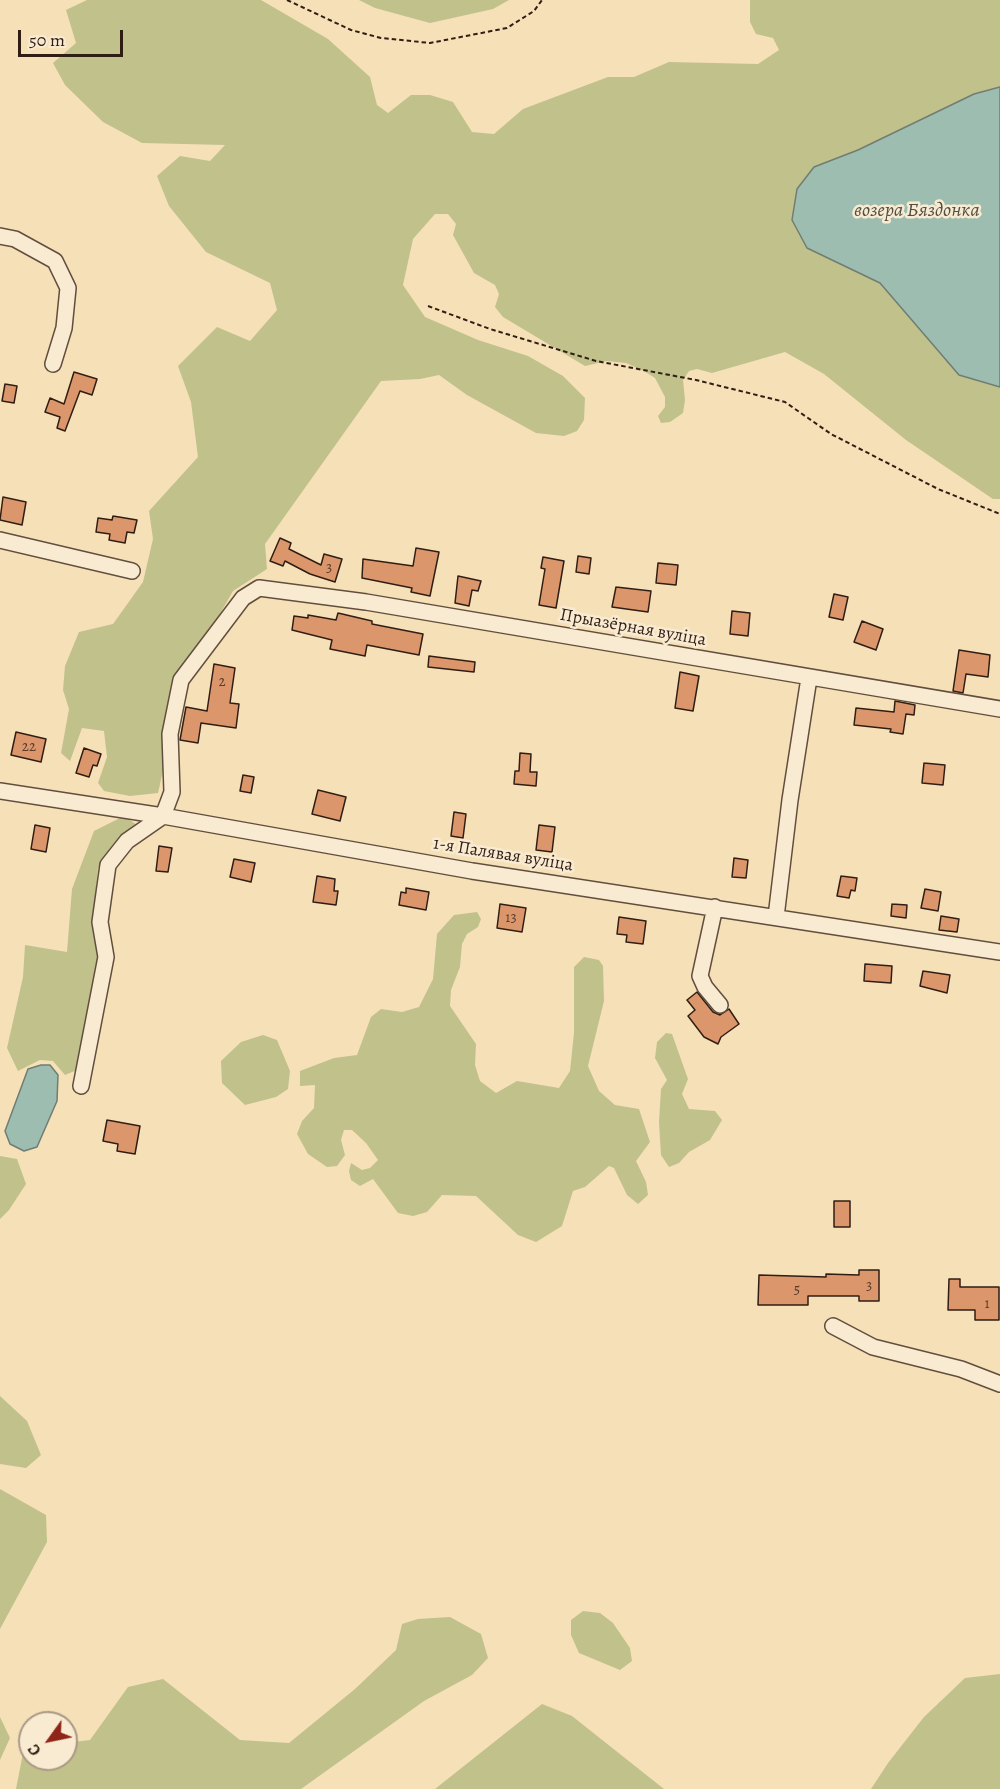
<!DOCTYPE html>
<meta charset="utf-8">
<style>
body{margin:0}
#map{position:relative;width:1000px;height:1789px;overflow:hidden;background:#f6e0b8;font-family:Alegreya,serif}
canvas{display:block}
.north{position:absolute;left:18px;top:1711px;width:60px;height:60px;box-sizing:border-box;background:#f9ebd1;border:2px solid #a99986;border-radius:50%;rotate:237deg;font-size:16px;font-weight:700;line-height:24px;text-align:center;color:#301e15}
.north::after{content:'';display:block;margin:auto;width:21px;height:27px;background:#8f2418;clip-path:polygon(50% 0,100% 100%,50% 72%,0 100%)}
.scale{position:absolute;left:18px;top:30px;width:105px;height:27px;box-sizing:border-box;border:3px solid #301e15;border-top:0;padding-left:8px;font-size:18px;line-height:21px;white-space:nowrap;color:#301e15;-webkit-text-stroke:4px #f9ebd1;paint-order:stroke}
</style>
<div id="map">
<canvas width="1000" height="1789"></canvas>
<div class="north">С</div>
<div class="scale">50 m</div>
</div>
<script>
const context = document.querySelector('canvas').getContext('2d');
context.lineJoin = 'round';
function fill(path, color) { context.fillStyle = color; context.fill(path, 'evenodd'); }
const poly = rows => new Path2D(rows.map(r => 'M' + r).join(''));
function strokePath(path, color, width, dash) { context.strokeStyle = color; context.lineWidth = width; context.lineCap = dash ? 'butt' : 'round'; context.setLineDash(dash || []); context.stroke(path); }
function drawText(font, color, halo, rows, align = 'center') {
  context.font = font + ' Alegreya,serif'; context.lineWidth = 5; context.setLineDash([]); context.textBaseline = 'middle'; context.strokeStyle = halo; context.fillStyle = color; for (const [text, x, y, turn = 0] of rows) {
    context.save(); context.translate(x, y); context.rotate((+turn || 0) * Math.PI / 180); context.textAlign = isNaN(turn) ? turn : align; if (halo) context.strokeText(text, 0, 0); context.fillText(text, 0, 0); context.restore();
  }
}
fill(poly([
 [87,0,261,0,328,39,370,77,377,105,388,113,411,95,430,95,453,102,472,132,494,134,523,109,608,77,634,77,669,62,758,64,779,50,773,38,756,34,750,22,750,0,1000,0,1000,87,974,94,858,150,814,167,807,248,880,283,959,375,1000,387,1000,499,993,499,906,440,824,374,785,352,712,373,697,369,689,371,683,380,685,400,683,413,670,422,661,423,658,416,665,407,665,397,655,378,644,371,626,363,607,361,585,366,503,317,495,307,499,294,495,285,474,273,453,235,456,224,448,214,435,214,413,239,403,285,425,317,478,340,528,356,563,376,585,398,584,420,577,431,564,436,536,433,467,395,439,375,420,379,381,381,265,544,267,569,233,591,184,677,158,793,130,796,104,791,98,783,107,757,104,731,82,728,70,761,61,753,69,709,63,690,65,666,79,632,113,624,143,582,153,539,149,511,198,457,191,402,178,366,217,327,250,341,277,310,270,283,206,252,169,206,157,176,180,156,210,161,225,145,142,143,103,122,65,85,53,63,76,43,66,10],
 [359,0,509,0,493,9,430,23,375,8],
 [124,816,140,827,127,835,98,868,93,917,99,961,77,1070,65,1075,53,1061,40,1060,18,1071,7,1048,23,977,25,945,67,952,72,889,94,831],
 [477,912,481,919,478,927,467,934,462,944,460,967,451,990,450,1006,476,1044,475,1065,480,1081,496,1093,517,1081,559,1088,570,1071,574,1033,574,967,584,957,599,960,603,966,604,1001,588,1066,599,1091,615,1105,639,1109,650,1142,636,1161,646,1182,648,1195,638,1204,627,1195,614,1168,609,1166,585,1187,573,1191,562,1226,536,1242,518,1235,476,1196,442,1195,427,1212,413,1216,398,1213,373,1179,360,1186,351,1180,349,1171,351,1163,362,1170,370,1168,378,1160,366,1143,352,1130,344,1130,341,1140,345,1155,337,1166,327,1167,308,1154,297,1134,302,1121,314,1108,315,1085,300,1086,300,1071,334,1058,357,1055,371,1017,381,1009,402,1012,419,1007,433,979,437,934,454,915],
 [666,1033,672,1034,688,1079,682,1094,689,1109,715,1111,722,1120,710,1140,689,1152,679,1163,669,1167,661,1155,659,1122,661,1089,667,1080,655,1058,657,1042],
 [263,1035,277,1040,290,1071,288,1089,276,1097,245,1105,222,1083,221,1061,241,1042],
 [0,1156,17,1159,26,1184,9,1210,0,1219],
 [0,1396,27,1421,41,1455,26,1468,0,1464],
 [0,1489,46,1515,47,1542,0,1629],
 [583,1611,600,1613,613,1623,630,1648,632,1661,620,1670,579,1653,571,1635,571,1620],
 [450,1617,481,1634,488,1658,472,1675,424,1701,301,1789,16,1789,24,1748,30,1747,30,1759,66,1759,66,1743,90,1740,128,1687,163,1679,240,1740,289,1743,355,1689,396,1650,402,1624,418,1619],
 [1000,1674,1000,1789,871,1789,888,1763,924,1717,965,1678],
 [542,1704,572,1716,664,1789,435,1789],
 [0,1717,10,1738,0,1760]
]), '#c1c18b');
const water = poly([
 [1000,87,1000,387,959,375,880,283,807,248,792,220,797,189,814,167,858,150,974,94,1000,87],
 [41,1065,50,1065,58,1075,57,1101,37,1147,24,1151,10,1144,5,1131,28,1069,41,1065]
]);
fill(water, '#9dbdb1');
strokePath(water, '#717d73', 1.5);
const building = poly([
 [74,372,97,379,92,395,80,391,65,431,57,428,60,417,45,412,50,398,64,404,74,372],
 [5,384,17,386,14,403,2,401,5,384],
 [3,497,26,502,22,525,0,520,3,497],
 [113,516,137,520,134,533,127,532,125,543,109,540,110,534,96,532,98,518,112,520,113,516],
 [280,538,291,543,289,549,321,565,324,554,342,559,335,582,310,574,285,561,283,566,270,561,280,538],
 [416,548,439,552,430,596,411,592,412,588,362,578,363,559,413,566,416,548],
 [578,556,591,558,589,574,576,572,578,556],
 [543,557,564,561,556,608,539,605,545,569,541,568,543,557],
 [658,563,678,565,676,585,656,583,658,563],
 [458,576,481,581,478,591,472,590,469,606,455,603,458,576],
 [616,587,651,591,648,612,612,607,616,587],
 [834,594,848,597,843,620,829,617,834,594],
 [732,611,750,613,748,636,730,634,732,611],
 [338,613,372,621,372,624,423,634,419,655,367,645,365,656,330,649,332,640,292,630,294,616,308,618,308,615,336,620,338,613],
 [862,621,883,629,876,650,854,642,862,621],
 [959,650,990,655,988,677,966,674,963,693,953,691,959,650],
 [429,656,475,662,474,672,428,667,429,656],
 [214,664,235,668,230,703,239,704,236,728,201,723,198,743,180,740,186,707,207,711,214,664],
 [680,672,699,676,693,711,675,708,680,672],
 [895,701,915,705,914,715,906,714,903,734,890,732,891,729,854,725,856,708,894,712,895,701],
 [16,732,46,739,41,762,11,755,16,732],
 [84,748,101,754,97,766,93,765,89,777,76,773,84,748],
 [520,753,531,754,530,772,537,772,536,786,514,784,515,771,519,771,520,753],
 [924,763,945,765,943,785,922,783,924,763],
 [243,775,254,777,251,793,240,791,243,775],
 [318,790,346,797,340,821,312,814,318,790],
 [454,812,466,814,463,838,451,836,454,812],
 [35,825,50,828,46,852,31,849,35,825],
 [539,825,555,827,552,852,536,850,539,825],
 [159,846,172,848,168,872,156,871,159,846],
 [734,858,748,860,746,878,732,877,734,858],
 [234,859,255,863,251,882,230,877,234,859],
 [317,876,335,879,334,891,338,891,336,905,313,902,317,876],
 [841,876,857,878,855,891,851,890,849,898,837,896,841,876],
 [406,888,429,892,426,910,399,905,401,892,406,893,406,888],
 [925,889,941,892,938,911,921,908,925,889],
 [500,904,526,908,522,932,497,928,500,904],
 [892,904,907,905,906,918,891,916,892,904],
 [941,916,959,919,957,932,939,930,941,916],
 [619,917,646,921,643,944,626,942,627,935,617,934,619,917],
 [865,964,892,966,891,983,864,981,865,964],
 [923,971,950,975,947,993,920,986,923,971],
 [697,992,713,1012,720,1015,729,1009,739,1024,721,1037,718,1044,704,1037,688,1016,695,1010,687,1000,697,992],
 [107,1120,140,1126,135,1154,117,1151,118,1144,103,1141,107,1120],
 [834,1201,850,1201,850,1227,834,1227,834,1201],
 [859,1270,879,1270,879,1301,859,1301,859,1296,808,1296,808,1305,758,1305,759,1275,826,1277,826,1274,859,1275,859,1270],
 [949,1279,960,1279,960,1287,999,1287,999,1320,975,1320,975,1310,948,1310,949,1279]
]);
fill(building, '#db976b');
strokePath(building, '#301e15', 1.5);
const minor = poly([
 [0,236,15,239,55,261,68,288,64,328,53,364],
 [0,540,132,571],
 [0,791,163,816,472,871,1000,952],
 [715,907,700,976,705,987,720,1005],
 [776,917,790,800,809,678],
 [81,1086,106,957,100,922,108,865,127,841,163,816,172,792,170,734,181,680,243,598,259,588,366,602,1000,709],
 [833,1326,873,1347,961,1369,1000,1384]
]);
strokePath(minor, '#624e3e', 18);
strokePath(poly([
 [287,0,351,30,381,38,430,43,507,28,534,11,542,0],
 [428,306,490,329,596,361,696,380,785,402,831,434,938,489,1000,514]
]), '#301e15', 2, [4.5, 3]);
strokePath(minor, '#f9ebd1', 15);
drawText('15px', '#5b3c2a', null, [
 ["3",329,568],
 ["2",222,682],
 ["22",29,747],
 ["13",511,918],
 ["3",869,1286],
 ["5",797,1290],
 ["1",987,1304]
]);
drawText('18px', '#301e15', '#f9ebd1', [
 ["Прыазёрная вуліца",633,628,10],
 ["1-я Палявая вуліца",503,855,9]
]);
drawText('italic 20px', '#514e44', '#f9ebd1', [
 ["возера Бяздонка",917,211]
]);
</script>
